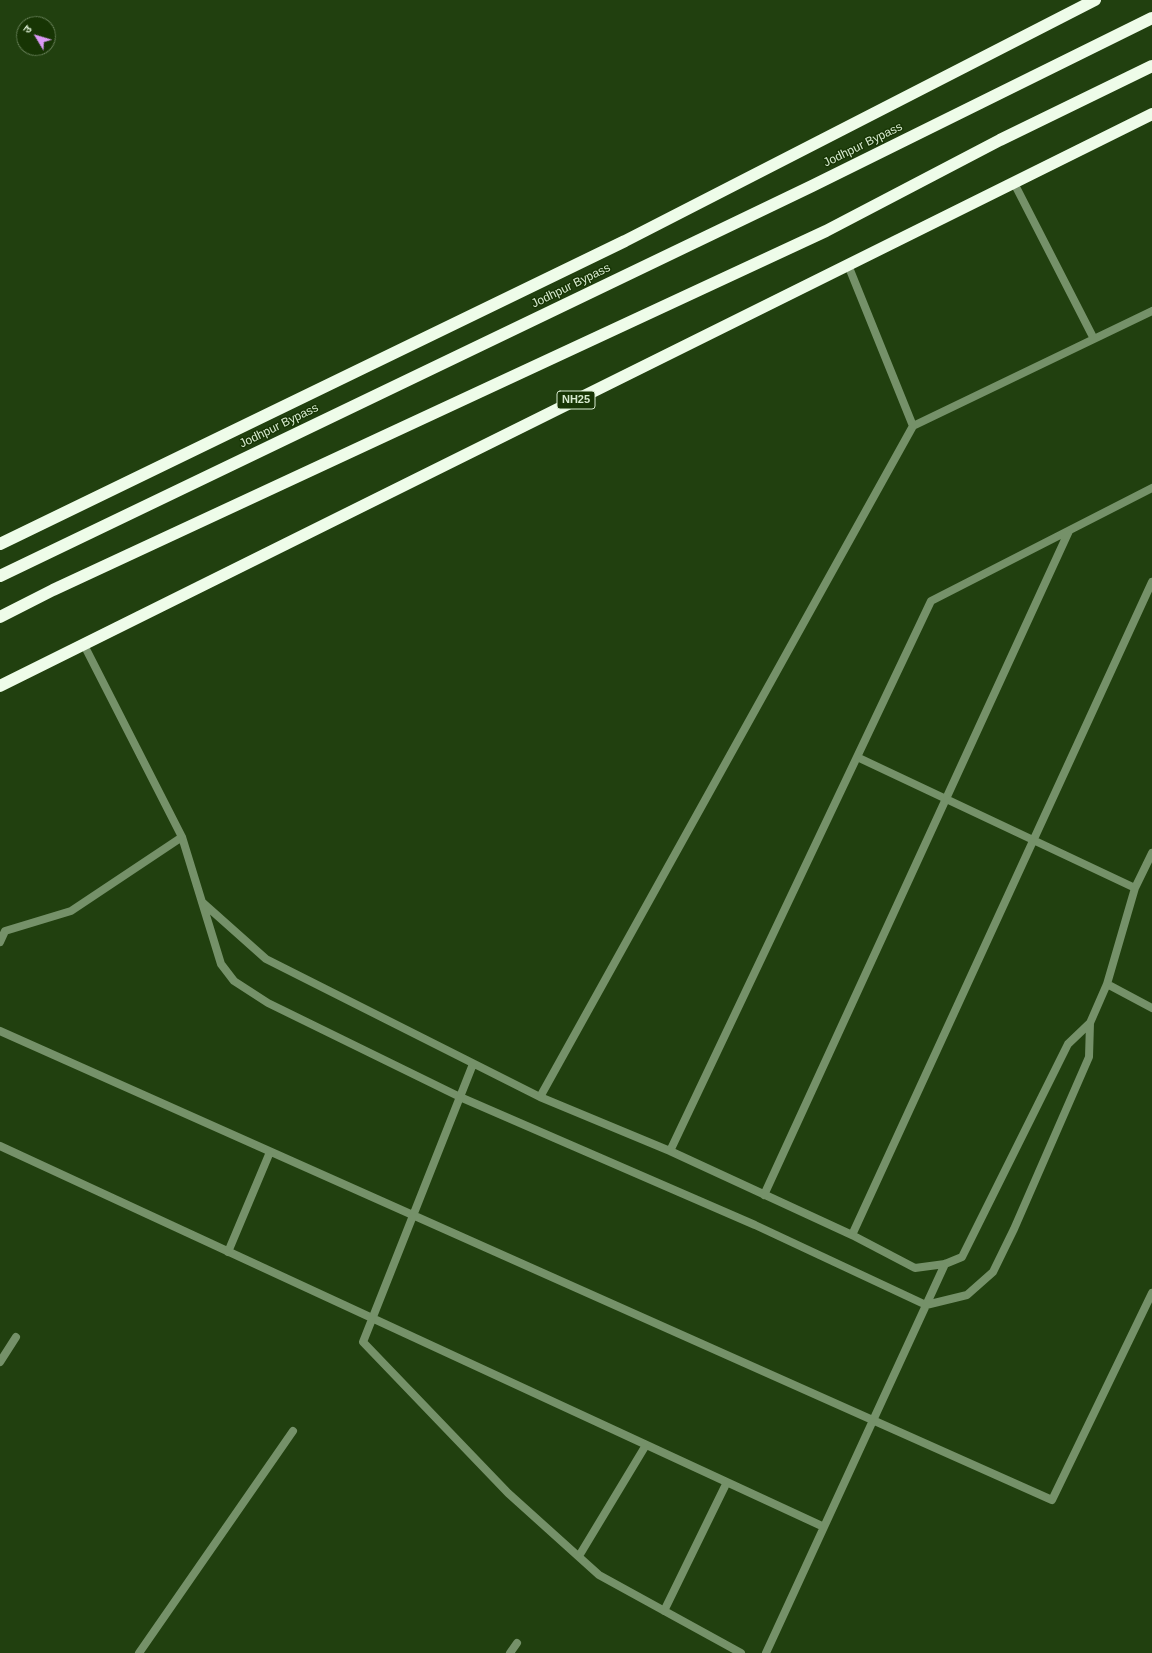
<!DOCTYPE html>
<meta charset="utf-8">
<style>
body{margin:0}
#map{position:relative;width:1152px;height:1653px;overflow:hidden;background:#21400f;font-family:Helvetica,"Noto Sans Devanagari",sans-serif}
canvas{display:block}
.north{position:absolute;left:16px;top:16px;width:40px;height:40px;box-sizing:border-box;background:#173504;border:1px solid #647d55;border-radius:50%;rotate:308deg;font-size:11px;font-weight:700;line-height:16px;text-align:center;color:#d7eacf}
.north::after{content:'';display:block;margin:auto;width:14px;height:18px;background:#db99f5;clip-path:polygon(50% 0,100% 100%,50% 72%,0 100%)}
</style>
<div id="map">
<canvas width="1152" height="1653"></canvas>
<div class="north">उ</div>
</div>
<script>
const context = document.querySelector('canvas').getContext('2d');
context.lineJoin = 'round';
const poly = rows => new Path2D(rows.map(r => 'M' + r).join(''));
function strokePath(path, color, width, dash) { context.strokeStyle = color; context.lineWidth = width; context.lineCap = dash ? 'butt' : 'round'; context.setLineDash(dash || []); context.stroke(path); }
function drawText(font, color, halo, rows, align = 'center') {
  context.font = font + ' Helvetica,sans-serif'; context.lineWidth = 3; context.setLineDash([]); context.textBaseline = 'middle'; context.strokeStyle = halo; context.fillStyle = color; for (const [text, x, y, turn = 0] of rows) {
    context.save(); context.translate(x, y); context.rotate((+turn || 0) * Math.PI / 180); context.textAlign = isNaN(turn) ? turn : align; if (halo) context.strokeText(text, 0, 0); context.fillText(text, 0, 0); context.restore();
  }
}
strokePath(poly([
 [1014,183,1094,339],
 [848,265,913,426],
 [84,645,182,837,221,964,234,981,268,1003,460,1097,755,1225,926,1305,967,1295,993,1272,1014,1229,1089,1057,1090,1023,1107,984,1135,888,1152,853],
 [857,757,1135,888],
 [202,902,266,959,540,1097,670,1151,852,1235,915,1268,945,1264,962,1257,1068,1044,1090,1023],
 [0,942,5,931,71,911,182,837],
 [1107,984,1152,1008],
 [0,1031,1052,1500,1152,1293],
 [473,1064,363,1342,508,1493,599,1575,741,1653],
 [540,1097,913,426,1152,311],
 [0,1146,824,1527],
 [670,1151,931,601,1152,488],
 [764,1195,1069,531],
 [852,1235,1152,582],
 [228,1252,270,1152],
 [0,1362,16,1337],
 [579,1556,646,1445],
 [664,1611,727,1482],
 [139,1653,293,1431],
 [510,1653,517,1643],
 [766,1653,945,1264]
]), '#759169', 8);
strokePath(poly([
 [0,544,625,241,1095,0],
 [0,576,812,186,1152,18],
 [0,617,53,590,826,231,1000,140,1152,66],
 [0,686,1152,114]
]), '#eefce9', 12);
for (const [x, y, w] of [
 [576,400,38]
]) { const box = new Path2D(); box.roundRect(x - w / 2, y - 9, w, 18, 3); context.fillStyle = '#173504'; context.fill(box); strokePath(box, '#d7eacf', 1); }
drawText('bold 11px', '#d7eacf', null, [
 ["NH25",576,400]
]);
drawText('12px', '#d7eacf', '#173504', [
 ["Jodhpur Bypass",863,145,-26],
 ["Jodhpur Bypass",571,286,-26],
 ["Jodhpur Bypass",279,426,-26]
]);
</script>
